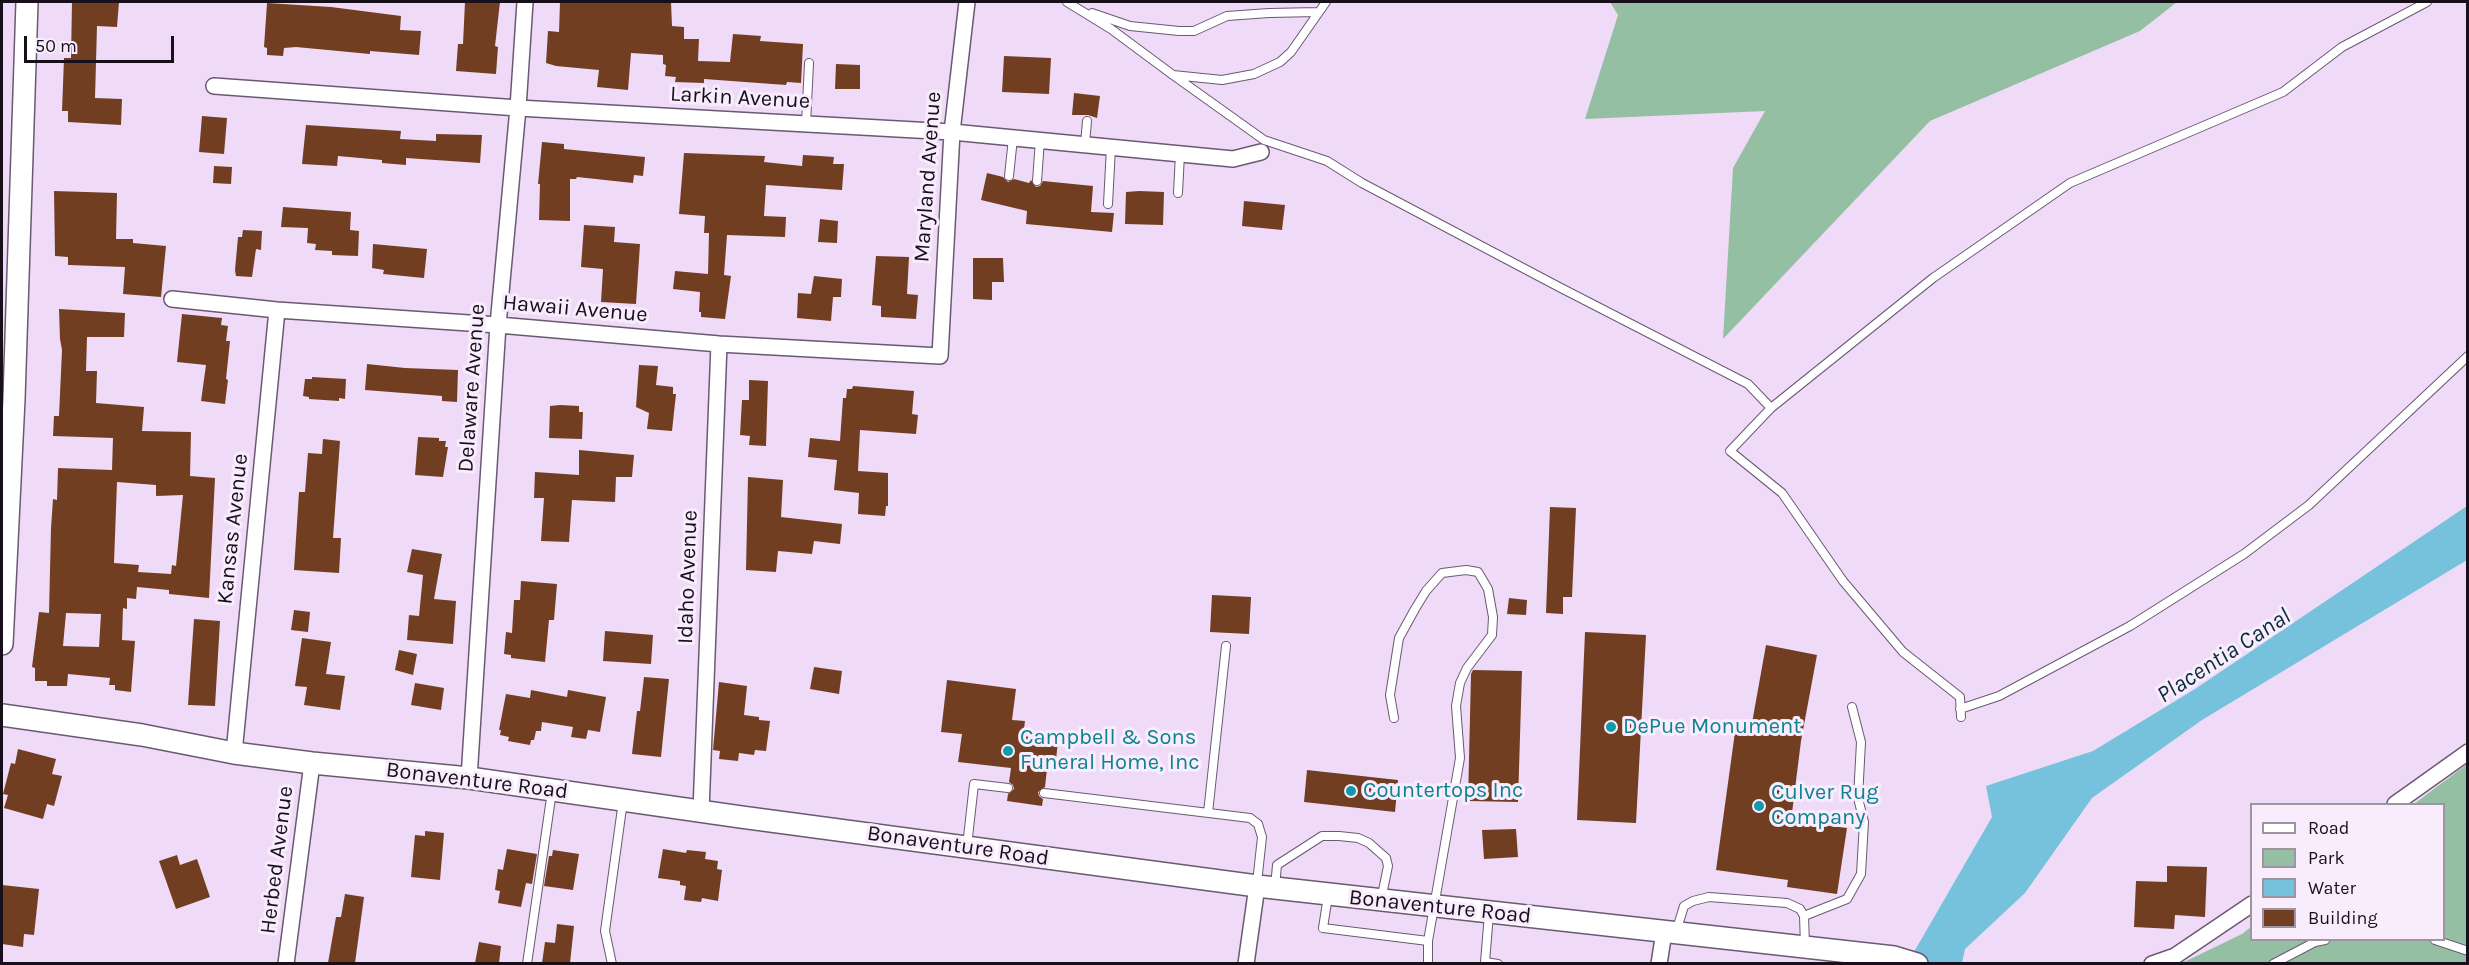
<!DOCTYPE html>
<style>
body{margin:0}
#map{position:relative;width:2469px;height:965px;overflow:hidden;background:#efdbf8;font-family:Karla,sans-serif}
canvas{display:block}
.frame{position:absolute;inset:0;border:3px solid #17101a;pointer-events:none}
.legend{position:absolute;left:2250px;top:803px;width:195px;height:138px;box-sizing:border-box;background:#f8ecfd;border:2px solid #9e94a2;margin:0;padding:8px 10px;list-style:none;font-size:18px;color:#17101a}
.legend li{display:flex;align-items:center;gap:12px;height:30px}
.legend b{width:30px;border:2px solid #9e94a2}
.scale{position:absolute;left:24px;top:36px;width:150px;height:27px;box-sizing:border-box;border:3px solid #17101a;border-top:0;padding-left:8px;font-size:18px;line-height:21px;white-space:nowrap;color:#17101a;-webkit-text-stroke:4px #f8ecfd;paint-order:stroke}
</style>
<div id="map">
<canvas width="2469" height="965"></canvas>
<div class="frame"></div>
<ul class="legend">
<li><b style="height:8px;background:#fff"></b>Road</li>
<li><b style="height:16px;background:#94bfa3"></b>Park</li>
<li><b style="height:16px;background:#76c2dc"></b>Water</li>
<li><b style="height:16px;background:#723e21"></b>Building</li>
</ul>
<div class="scale">50 m</div>
</div>
<script>
const context = document.querySelector('canvas').getContext('2d');
context.lineJoin = 'round';
function fill(path, color) { context.fillStyle = color; context.fill(path, 'evenodd'); }
const poly = rows => new Path2D(rows.map(r => 'M' + r).join(''));
function strokePath(path, color, width, dash) { context.strokeStyle = color; context.lineWidth = width; context.lineCap = dash ? 'butt' : 'round'; context.setLineDash(dash || []); context.stroke(path); }
function drawText(font, color, halo, rows, align = 'center') {
  context.font = font + ' Karla,sans-serif'; context.lineWidth = 6; context.setLineDash([]); context.textBaseline = 'middle'; context.strokeStyle = halo; context.fillStyle = color; for (const [text, x, y, turn = 0] of rows) {
    context.save(); context.translate(x, y); context.rotate((+turn || 0) * Math.PI / 180); context.textAlign = isNaN(turn) ? turn : align; if (halo) context.strokeText(text, 0, 0); context.fillText(text, 0, 0); context.restore();
  }
}
fill(poly([
 [1610,2,2177,2,2140,31,1930,121,1723,339,1733,168,1765,111,1585,119,1618,15],
 [2467,764,2467,963,2180,964,2242,934,2251,927,2252,940,2444,940,2444,804,2414,804]
]), '#94bfa3');
fill(poly([
 [2467,506,2467,560,2202,720,2092,798,2025,893,1965,949,1962,963,1907,964,1992,817,1986,786,2093,751,2195,689]
]), '#76c2dc');
fill(poly([
 [72,2,119,2,117,27,97,26,95,98,122,99,121,125,68,122,68,111,62,111,64,58,71,58],
 [465,2,500,2,495,46,498,47,496,74,456,71,458,44,463,44],
 [560,2,671,2,672,26,684,27,684,39,699,39,698,61,730,62,733,34,761,36,760,41,803,44,801,83,787,82,786,85,704,79,704,83,675,82,676,77,665,76,666,65,663,64,663,55,631,53,628,90,597,87,599,70,556,66,546,63,548,31,559,32],
 [267,3,331,7,401,16,400,30,421,31,419,55,370,51,370,54,296,47,284,48,283,56,267,55,267,48,264,47],
 [1004,56,1051,58,1049,94,1002,92],
 [836,64,860,65,860,89,835,89],
 [1074,93,1100,96,1097,118,1088,115,1072,115],
 [202,116,227,118,224,154,199,152],
 [306,125,401,131,400,139,436,141,436,134,482,135,480,163,406,158,406,165,382,163,382,160,338,156,337,166,302,164],
 [542,142,564,144,564,149,645,157,643,176,634,175,633,183,577,177,576,179,570,179,570,221,539,220,540,184,538,184],
 [684,153,765,156,764,162,802,166,803,155,820,156,834,157,833,164,844,164,842,190,766,185,764,216,786,217,785,237,727,235,724,275,731,276,725,319,701,317,701,312,699,312,700,292,673,289,675,271,708,274,709,233,704,233,705,216,679,214],
 [214,166,232,167,231,184,213,183],
 [987,173,1003,177,1008,182,1014,179,1029,183,1031,180,1036,187,1040,186,1043,181,1093,186,1091,212,1114,213,1112,232,1026,224,1027,211,981,200],
 [54,191,117,193,116,239,133,239,133,243,166,246,161,297,123,294,125,267,68,265,68,257,55,256],
 [1139,191,1164,192,1163,225,1125,224,1126,192],
 [1244,201,1285,205,1282,230,1242,226],
 [283,207,351,212,350,230,359,231,358,256,332,255,332,251,315,250,316,244,307,243,308,228,281,227],
 [820,219,838,221,837,243,818,242],
 [584,225,615,227,614,242,640,244,636,304,601,302,603,269,581,267],
 [243,230,262,231,261,250,256,249,252,277,236,276,235,270,238,237,242,237],
 [373,244,427,249,424,278,383,274,384,270,372,268],
 [876,256,909,257,907,294,918,295,916,319,881,317,881,306,872,305],
 [973,258,1003,258,1004,282,992,282,992,300,973,299],
 [814,276,842,279,841,297,833,297,831,321,797,318,798,293,811,294],
 [59,309,125,313,124,337,87,337,86,371,97,371,96,403,144,407,142,431,191,432,190,476,215,478,209,598,169,594,169,590,137,587,136,599,127,598,127,609,123,608,122,640,135,641,131,692,115,690,115,685,109,685,110,678,68,674,67,686,47,686,47,681,35,681,35,668,32,667,39,612,49,613,51,528,53,499,57,500,58,468,112,470,113,438,53,436,54,416,59,416,62,350,60,339],
 [117,482,156,485,156,496,183,495,176,566,172,565,171,574,138,572,139,565,114,563],
 [66,613,101,614,99,647,63,646],
 [182,314,222,318,221,325,228,326,226,341,230,341,226,379,228,380,225,404,201,401,206,365,177,362],
 [367,364,405,368,458,370,457,402,442,401,442,396,365,390],
 [639,365,658,366,656,385,673,387,673,394,676,394,672,431,647,429,649,413,636,407],
 [312,377,346,379,345,399,339,398,339,401,309,399,309,397,303,396,305,379,312,379],
 [749,380,768,381,766,446,749,445,750,436,740,435,742,400,749,400],
 [853,386,914,391,912,414,918,415,916,434,860,430,858,471,888,473,888,506,886,506,885,516,858,514,859,493,834,490,837,460,808,457,810,438,840,441,843,398,846,398,847,389,852,389],
 [560,405,579,406,579,412,583,412,582,439,549,438,550,406],
 [418,437,439,438,439,441,446,441,445,447,448,447,443,477,415,475],
 [323,439,340,441,333,538,341,538,339,573,294,570,299,492,305,492,308,453,322,454],
 [579,450,634,455,632,477,616,477,615,502,572,500,569,542,541,541,544,498,534,498,535,472,579,475],
 [748,477,783,480,781,517,842,524,840,544,814,541,812,554,778,551,776,572,746,570],
 [1550,507,1576,508,1572,597,1563,597,1563,614,1546,613],
 [412,549,442,554,434,599,456,601,453,644,407,640,409,615,419,616,423,575,407,572],
 [521,581,557,584,554,620,549,620,545,662,511,658,511,655,504,654,506,632,512,633,514,600,520,600],
 [1212,595,1251,597,1249,634,1210,632],
 [1509,598,1527,600,1526,615,1507,614],
 [294,610,310,612,308,632,291,630],
 [194,619,220,621,215,706,188,705],
 [605,631,653,635,651,664,603,661],
 [1585,632,1646,635,1636,823,1577,820],
 [302,638,331,642,326,674,345,676,340,710,304,705,307,687,295,686],
 [1766,645,1817,655,1801,741,1791,821,1847,828,1837,894,1787,887,1788,880,1716,870,1735,732,1750,734],
 [399,650,417,654,413,675,395,670],
 [814,667,842,671,839,694,810,689],
 [1473,670,1522,671,1518,802,1468,801,1471,674],
 [644,677,669,679,661,757,632,754,637,711,640,711],
 [947,680,1016,689,1012,720,1025,721,1023,736,1058,741,1055,769,1047,769,1045,787,1038,792,1039,796,1043,799,1042,806,1007,801,1008,794,1014,789,1013,785,1009,782,1011,768,958,762,962,734,941,732],
 [719,682,747,686,744,715,759,717,759,720,770,721,766,751,755,750,754,755,739,753,738,761,719,759,720,751,713,750],
 [415,683,444,688,441,710,411,705],
 [531,690,567,697,568,690,606,697,600,732,588,730,586,739,571,737,573,727,542,722,541,731,536,731,534,740,531,740,530,745,508,741,509,737,500,735,501,730,499,730,506,694,530,698],
 [18,749,56,759,52,774,62,776,54,806,47,804,43,819,4,808,8,795,3,794,11,763,15,764],
 [1307,770,1398,780,1395,812,1304,802],
 [1516,829,1518,857,1484,859,1482,830],
 [425,831,444,833,440,880,411,877,415,835,425,836],
 [507,849,537,854,532,884,526,883,521,907,498,903,500,891,495,890,498,869,503,870],
 [663,849,686,853,687,850,706,852,705,859,718,861,717,869,722,870,718,901,702,898,701,902,684,900,686,886,680,885,680,881,658,878],
 [553,850,579,854,573,890,544,886,549,856,552,856],
 [177,855,180,865,197,859,210,897,176,909,159,861],
 [2167,866,2207,867,2205,917,2175,915,2174,929,2134,927,2136,881,2167,882],
 [2,885,39,889,34,935,24,934,23,947,2,944],
 [345,894,364,897,355,963,328,963,336,917,341,917],
 [557,924,574,926,570,963,542,963,545,942,555,943],
 [479,942,501,946,499,963,475,963]
]), '#723e21');
const lane = poly([
 [1067,2,1111,29,1173,75,1222,80,1254,74,1280,62,1291,52,1326,2],
 [1092,13,1130,26,1179,31,1194,31,1227,16,1269,13,1318,12],
 [1173,75,1264,140,1327,161,1362,183,1561,288,1748,384,1771,408,1730,451,1782,493,1843,581,1903,652,1960,697,1961,717],
 [806,124,809,63],
 [1085,144,1087,121],
 [1009,176,1013,138],
 [1037,181,1040,140],
 [1178,193,1180,154],
 [1108,204,1111,147],
 [1771,408,1933,278,2070,183,2283,92,2342,47,2427,2],
 [1960,709,1999,696,2130,626,2244,554,2309,505,2468,356],
 [1044,793,1250,818,1258,824,1262,837,1257,883],
 [1208,813,1226,646],
 [967,846,974,784,1008,788],
 [1275,887,1277,865,1322,836,1339,836,1358,838,1369,843,1386,858,1388,866,1381,900],
 [1328,896,1323,928,1428,941,1460,758,1456,706,1460,683,1467,668,1492,635,1493,617,1488,589,1478,572,1466,570,1442,573,1426,591,1415,609,1399,638,1390,695,1394,718],
 [1489,914,1485,962,1498,964],
 [1804,916,1847,899,1861,874,1864,822,1858,798,1861,742,1852,707],
 [1676,932,1684,906,1693,901,1709,897,1787,903,1800,909,1804,916,1805,945],
 [2435,940,2468,951],
 [1428,941,1428,964],
 [527,964,552,791],
 [612,964,605,931,623,801],
 [2273,964,2315,942,2325,940]
]);
const street = poly([
 [214,86,518,108,952,132,1233,159,1261,152],
 [172,299,277,310,498,325,719,344,940,356,952,132,967,2],
 [234,753,277,310],
 [469,778,498,325,518,108,525,2],
 [2395,804,2468,752],
 [701,811,719,344],
 [286,964,312,763],
 [1246,964,1257,886],
 [1659,964,1664,932],
 [2152,964,2175,956,2252,904]
]);
const secondary = poly([
 [2,644,14,399,27,2],
 [2,715,142,735,234,753,312,763,469,778,741,817,1257,886,1894,957,1917,964]
]);
strokePath(lane, '#6a5971', 10);
strokePath(street, '#6a5971', 18);
strokePath(secondary, '#6a5971', 24);
strokePath(lane, '#fff', 8);
strokePath(street, '#fff', 15);
strokePath(secondary, '#fff', 21);
for (const [x, y, r, color] of [
 [1611,727,6,"#0f9aa8"],
 [1008,751,6,"#0f9aa8"],
 [1351,791,6,"#0f9aa8"],
 [1759,806,6,"#0f9aa8"]
]) { const dot = new Path2D(); dot.arc(x, y, r, 0, 2 * Math.PI); context.fillStyle = color; context.fill(dot); strokePath(dot, '#f8ecfd', 2); }
drawText('22px', '#17101a', '#f8ecfd', [
 ["Larkin Avenue",740,98,3],
 ["Maryland Avenue",928,177,-86],
 ["Hawaii Avenue",575,309,5],
 ["Delaware Avenue",472,388,-86],
 ["Kansas Avenue",233,529,-84],
 ["Idaho Avenue",688,577,-88],
 ["Bonaventure Road",477,781,7],
 ["Bonaventure Road",958,846,8],
 ["Herbed Avenue",277,860,-83],
 ["Bonaventure Road",1440,907,6]
]);
drawText('22px', '#0d838f', '#f8ecfd', [
 ["DePue Monument",1623,727],
 ["Campbell & Sons",1020,738],
 ["Funeral Home, Inc",1020,763],
 ["Countertops Inc",1363,791],
 ["Culver Rug",1771,793],
 ["Company",1771,818]
], 'left');
drawText('italic 24px', '#082e39', '#f8ecfd', [
 ["Placentia Canal",2224,656,-33]
]);
</script>
